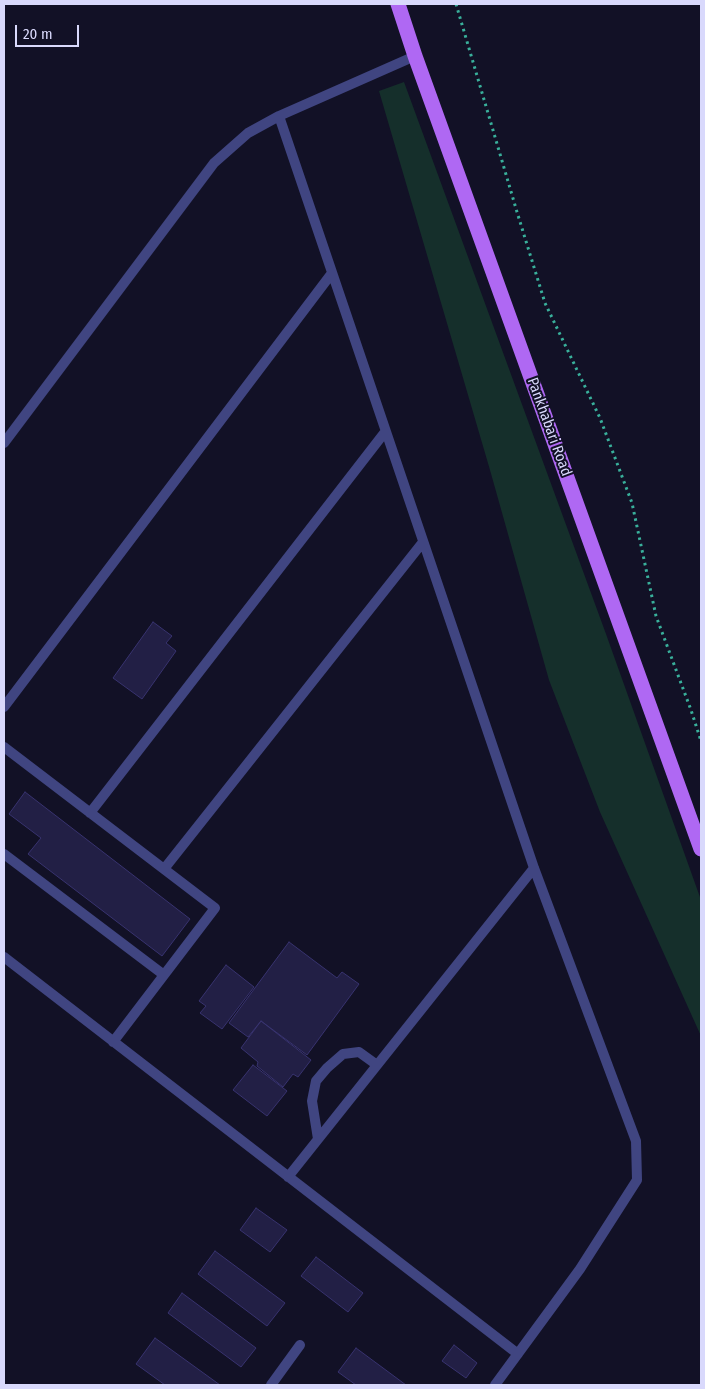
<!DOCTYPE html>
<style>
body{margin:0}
#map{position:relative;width:705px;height:1389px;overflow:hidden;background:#121126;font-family:"Fira Sans Condensed",sans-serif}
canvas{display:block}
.frame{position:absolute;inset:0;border:5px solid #d9d9fc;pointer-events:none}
.scale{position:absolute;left:15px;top:25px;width:64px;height:22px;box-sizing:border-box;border:2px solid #d9d9fc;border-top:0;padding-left:6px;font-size:15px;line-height:18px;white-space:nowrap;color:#d9d9fc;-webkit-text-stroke:4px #121126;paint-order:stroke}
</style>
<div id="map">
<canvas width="705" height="1389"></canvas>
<div class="frame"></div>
<div class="scale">20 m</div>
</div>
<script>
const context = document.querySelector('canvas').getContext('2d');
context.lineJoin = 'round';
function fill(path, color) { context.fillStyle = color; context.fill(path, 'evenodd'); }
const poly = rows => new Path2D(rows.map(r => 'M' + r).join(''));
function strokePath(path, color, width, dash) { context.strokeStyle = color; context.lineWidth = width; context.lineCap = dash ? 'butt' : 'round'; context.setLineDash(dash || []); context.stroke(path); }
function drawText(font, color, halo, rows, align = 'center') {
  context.font = font + ' "Fira Sans Condensed",sans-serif'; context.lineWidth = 4; context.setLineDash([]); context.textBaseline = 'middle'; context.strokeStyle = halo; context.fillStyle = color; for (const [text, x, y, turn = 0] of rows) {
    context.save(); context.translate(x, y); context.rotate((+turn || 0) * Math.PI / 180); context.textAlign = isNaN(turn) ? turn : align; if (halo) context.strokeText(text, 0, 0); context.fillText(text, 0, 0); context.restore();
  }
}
fill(poly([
 [404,82,606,634,701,900,701,1036,600,812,549,680,490,470,379,91]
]), '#152f2b');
const building = poly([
 [153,622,172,636,166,643,176,651,142,699,113,678,153,622],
 [25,792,190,919,162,956,28,854,41,838,9,814,25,792],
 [289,942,337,978,342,972,359,984,307,1055,261,1021,248,1037,229,1023,289,942],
 [226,965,254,987,222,1029,200,1013,206,1006,199,1001,226,965],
 [261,1021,311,1060,298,1077,293,1074,283,1087,257,1066,258,1062,241,1048,261,1021],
 [253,1065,287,1091,267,1116,233,1090,253,1065],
 [256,1208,287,1230,270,1252,240,1230,256,1208],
 [215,1251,285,1303,267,1326,198,1274,215,1251],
 [316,1257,363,1293,348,1312,301,1276,316,1257],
 [182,1293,256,1348,241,1367,168,1313,182,1293],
 [155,1338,220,1385,165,1385,136,1364,155,1338],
 [454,1345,477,1363,466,1378,442,1361,454,1345],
 [356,1348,406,1385,356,1385,338,1372,356,1348]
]);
fill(building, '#221f45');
strokePath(building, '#38336f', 1);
strokePath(poly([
 [456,4,517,212,545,303,600,418,632,503,656,616,691,710,701,741]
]), '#39b09b', 3, [2.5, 4]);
strokePath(poly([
 [279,116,534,868,636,1141,637,1180,580,1269,495,1385],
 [4,443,214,163,248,133,279,116,415,56],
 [4,707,332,273],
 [4,747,215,908,113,1042],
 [90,813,385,432],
 [4,854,164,975],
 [164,869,423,542],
 [4,957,518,1354],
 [318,1139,312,1101,316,1081,327,1068,343,1054,359,1052,377,1065],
 [288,1177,534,868],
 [271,1385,300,1345]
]), '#404581', 10);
strokePath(poly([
 [398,4,415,56,701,849]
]), '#af68f3', 15);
drawText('15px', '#d9d9fc', '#121126', [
 ["Pankhabari Road",549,427,70]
]);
</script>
